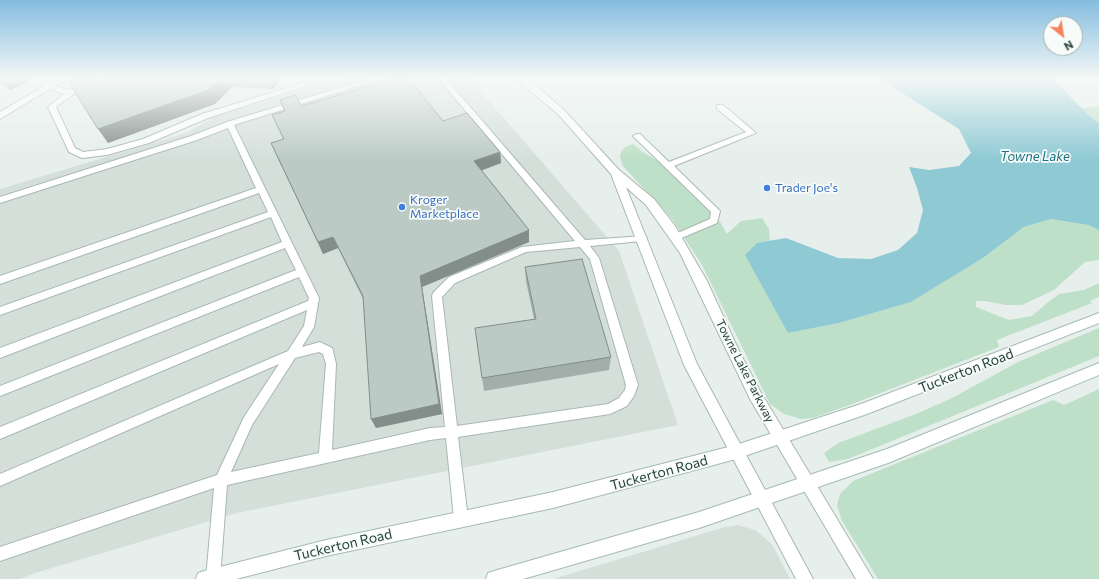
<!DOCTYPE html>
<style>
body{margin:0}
#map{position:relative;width:1099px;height:579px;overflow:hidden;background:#e6efeb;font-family:Commissioner,sans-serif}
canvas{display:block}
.north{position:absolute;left:1043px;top:16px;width:40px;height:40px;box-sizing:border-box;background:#f7fbf9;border:1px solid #a3b1ad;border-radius:50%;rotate:150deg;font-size:11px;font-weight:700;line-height:16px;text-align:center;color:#24423a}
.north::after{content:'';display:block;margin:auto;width:14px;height:18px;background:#f4845f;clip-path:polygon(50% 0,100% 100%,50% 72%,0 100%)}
</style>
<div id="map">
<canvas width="1099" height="579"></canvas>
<div class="north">N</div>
</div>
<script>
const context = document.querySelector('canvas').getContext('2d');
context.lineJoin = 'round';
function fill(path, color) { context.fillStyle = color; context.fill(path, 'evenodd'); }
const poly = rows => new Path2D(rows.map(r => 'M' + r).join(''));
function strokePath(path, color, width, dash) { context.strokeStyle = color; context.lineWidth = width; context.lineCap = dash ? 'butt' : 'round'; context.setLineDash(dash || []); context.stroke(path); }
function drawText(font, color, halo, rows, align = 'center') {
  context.font = font + ' Commissioner,sans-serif'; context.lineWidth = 3.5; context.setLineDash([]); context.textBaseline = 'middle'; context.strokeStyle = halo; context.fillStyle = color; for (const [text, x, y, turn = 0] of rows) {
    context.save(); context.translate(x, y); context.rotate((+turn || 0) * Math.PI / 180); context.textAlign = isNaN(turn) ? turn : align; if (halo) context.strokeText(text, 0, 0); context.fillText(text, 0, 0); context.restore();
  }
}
fill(poly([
 [339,79,470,79,619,251,678,425,237,513,35,573,20,579,0,579,0,189,186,133,215,116],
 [738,525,755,530,765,538,773,546,790,579,553,579,725,527]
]), '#d4dfda');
fill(poly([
 [1099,106,1099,124,1081,108],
 [633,144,643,152,669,168,710,204,727,234,741,221,762,218,769,229,770,241,757,243,788,333,839,323,911,302,983,258,1024,227,1051,219,1088,225,1099,230,1099,260,1085,262,1054,290,1022,305,1006,305,985,301,976,301,976,307,1009,320,1032,316,1047,303,1059,294,1084,290,1099,283,1099,297,1090,301,1092,303,997,340,999,347,855,403,813,418,801,419,784,414,770,404,702,265,672,219,623,166,620,157,621,152,625,147],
 [1099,328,1099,356,848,459,829,462,824,453,838,443,916,414,950,399,1020,361],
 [1099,389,1099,579,878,579,842,521,837,505,840,494,853,481,1053,400,1064,405]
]), '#bfe0c8');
fill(poly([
 [880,79,1054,79,1081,108,1099,124,1099,230,1088,225,1051,219,1024,227,983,258,911,302,839,323,788,333,745,255,757,243,786,238,838,258,871,259,898,250,917,233,923,210,917,188,909,167,929,170,959,166,971,153,959,129]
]), '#8ec9d4');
const service = poly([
 [93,79,102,79,72,95,56,107,75,148,83,152,107,149,143,139,202,114,316,79,327,79,208,118,149,143,107,155,82,158,69,152,48,107,64,94,45,86,49,84,69,90,93,79],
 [369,79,380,79,234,125,319,298,314,327,302,347,320,342,332,348,333,351,336,364,332,450,430,428,445,427,432,296,433,293,449,277,522,247,575,241,439,79,446,79,585,240,645,236,647,238,642,241,590,246,599,258,638,385,634,396,627,406,610,414,458,437,468,519,466,524,461,526,456,524,454,519,446,438,430,440,227,485,220,579,206,579,214,488,0,561,0,547,217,475,244,417,279,364,0,486,0,474,288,351,304,326,307,310,0,439,0,427,308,301,309,298,299,277,0,396,0,386,296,270,285,248,0,358,0,348,282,242,271,217,0,315,0,307,268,212,259,193,0,284,0,276,256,188,228,128,197,140,0,203,0,197,191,136,227,122,369,79],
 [580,247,590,259,626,385,625,390,619,398,608,404,457,426,442,297,455,283,526,252,580,247],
 [319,352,323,354,326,364,319,453,231,472,252,425,295,358,319,352],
 [717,105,723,105,756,133,674,166,720,211,717,223,679,239,673,239,671,237,673,235,710,219,711,212,633,136,637,134,640,134,669,162,746,132,717,109,717,105]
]);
const minor = poly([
 [56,79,66,79,0,119,0,112,56,79]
]);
const tertiary = poly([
 [516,79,526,79,534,84,564,110,619,170,654,199,675,226,707,281,740,353,760,391,873,579,856,579,750,399,680,253,646,205,626,187,697,364,813,579,796,579,684,365,611,174,558,114,516,79]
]);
const secondary = poly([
 [1099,313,1099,323,867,414,736,459,553,508,326,556,236,579,196,579,198,573,204,571,326,540,553,492,736,445,861,404,1099,313],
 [1099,363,1099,375,888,463,699,528,523,579,486,579,488,573,494,571,699,512,887,449,1099,363]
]);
strokePath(service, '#a8b8b2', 2);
strokePath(minor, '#a8b8b2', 2);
strokePath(tertiary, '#a8b8b2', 2);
strokePath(secondary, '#a4bbb3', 2);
fill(service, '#fff');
fill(minor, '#fff');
fill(tertiary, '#fff');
fill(secondary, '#fff');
fill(poly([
 [0,79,31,80,10,90,0,83],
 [76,79,281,79,273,89,232,87,215,104,108,143],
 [280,100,302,106,443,121,500,152,501,163,481,170,529,242,422,287,442,414,376,428,363,299,338,248,323,254,271,143,283,139,272,115,284,111],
 [525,267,611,357,609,370,484,391,482,378,534,319,526,281]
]), '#a1aea9');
fill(poly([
 [1,79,30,79,31,80,10,90],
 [220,79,228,79,232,87,215,104,108,143,98,129],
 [269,79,281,79,273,89],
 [500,152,501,163,475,173,474,161],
 [529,230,529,242,422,287,442,414,376,428,371,419,420,276],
 [333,237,338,248,323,254,318,242]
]), '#838d89');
const building = poly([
 [76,79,220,79,208,90,98,129,68,81,76,79],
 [392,79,409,79,443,121,467,113,500,152,474,161,529,230,420,276,439,404,371,419,363,296,333,237,318,242,271,143,284,139,272,115,285,111,280,100,295,95,302,106,392,79],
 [582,259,611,357,482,378,475,328,536,319,525,267,582,259]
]);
fill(building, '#bbcac4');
strokePath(building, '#838d89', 1);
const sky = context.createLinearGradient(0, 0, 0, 160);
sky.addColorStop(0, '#84bce0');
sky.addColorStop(0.49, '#f4f8f6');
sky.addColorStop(1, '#f4f8f600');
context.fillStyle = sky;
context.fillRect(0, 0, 1099, 160);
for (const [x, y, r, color] of [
 [767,188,4,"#3f7fe0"],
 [402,207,4,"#3f7fe0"]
]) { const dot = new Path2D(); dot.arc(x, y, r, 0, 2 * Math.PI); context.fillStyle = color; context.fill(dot); strokePath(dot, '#f7fbf9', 1.5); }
drawText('12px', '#366cbe', '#f7fbf9', [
 ["Trader Joe's",775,188],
 ["Kroger",410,200],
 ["Marketplace",410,214]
], 'left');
drawText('12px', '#24423a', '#f7fbf9', [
 ["Towne Lake Parkway",745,371,63]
]);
drawText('italic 13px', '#1c6f80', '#f7fbf9', [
 ["Towne Lake",1035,157]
]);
drawText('14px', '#24423a', '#f7fbf9', [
 ["Tuckerton Road",966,371,-21],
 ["Tuckerton Road",659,473,-15],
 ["Tuckerton Road",343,545,-13]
]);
</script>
